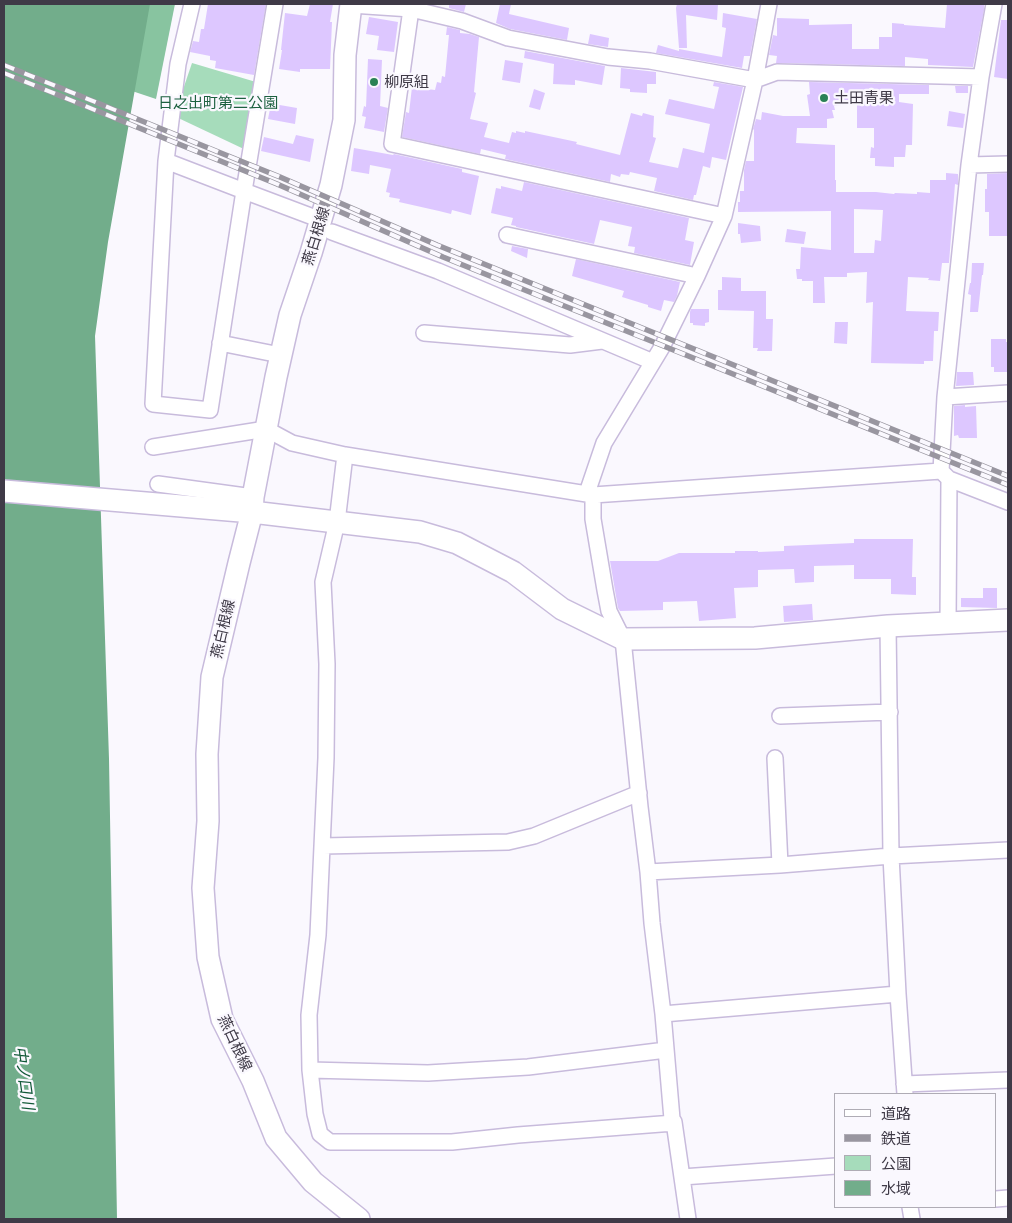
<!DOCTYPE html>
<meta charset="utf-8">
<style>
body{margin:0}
#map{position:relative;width:1012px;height:1223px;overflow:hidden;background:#faf8fe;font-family:Barlow,"Noto Sans JP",sans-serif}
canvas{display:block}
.frame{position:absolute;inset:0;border:5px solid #3f3a47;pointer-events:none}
.legend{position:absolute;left:834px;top:1093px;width:162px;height:115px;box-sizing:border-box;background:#faf8fe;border:1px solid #afacb5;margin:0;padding:6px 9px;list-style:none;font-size:15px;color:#3f3a47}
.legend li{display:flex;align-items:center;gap:10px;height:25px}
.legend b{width:25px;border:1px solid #afacb5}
</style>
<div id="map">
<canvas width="1012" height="1223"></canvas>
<div class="frame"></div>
<ul class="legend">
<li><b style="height:6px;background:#fff"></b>道路</li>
<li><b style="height:6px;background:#9996a0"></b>鉄道</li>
<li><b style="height:14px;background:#a6dcbb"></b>公園</li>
<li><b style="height:14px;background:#72ad8b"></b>水域</li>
</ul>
</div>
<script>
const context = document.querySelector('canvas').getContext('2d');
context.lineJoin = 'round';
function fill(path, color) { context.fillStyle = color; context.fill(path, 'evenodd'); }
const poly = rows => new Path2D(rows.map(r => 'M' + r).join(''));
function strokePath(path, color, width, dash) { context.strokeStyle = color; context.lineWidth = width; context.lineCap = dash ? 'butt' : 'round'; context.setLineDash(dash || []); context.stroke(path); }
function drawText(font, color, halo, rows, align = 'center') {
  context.font = font + ' Barlow,"Noto Sans JP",sans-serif'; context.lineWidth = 4.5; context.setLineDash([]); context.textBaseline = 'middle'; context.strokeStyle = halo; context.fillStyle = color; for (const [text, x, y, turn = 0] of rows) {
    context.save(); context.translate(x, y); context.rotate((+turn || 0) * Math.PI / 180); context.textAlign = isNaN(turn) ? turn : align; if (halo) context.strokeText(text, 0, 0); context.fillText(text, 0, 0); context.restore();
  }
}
fill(poly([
 [192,63,256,82,246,150,174,116]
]), '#a6dcbb');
fill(poly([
 [140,4,175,4,156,99,126,89]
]), '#88c4a0');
fill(poly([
 [4,4,150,4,108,242,95,336,109,759,117,1219,4,1219]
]), '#72ad8b');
fill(poly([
 [208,4,266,4,254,75,215,68,216,61,210,60,210,56,190,52,193,41,199,42,201,29,204,29],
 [310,4,333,4,330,22,332,22,330,69,300,69,300,72,279,69,282,50,281,50,285,13,307,16],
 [449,4,466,4,464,12,449,8],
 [500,4,511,4,509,14,569,28,567,40,510,29,496,23],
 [677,4,718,4,717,20,686,15,687,48,679,48,676,8],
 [947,4,984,4,984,10,973,67,928,65,928,59,905,57,905,66,776,63,777,56,769,55,773,35,777,36,777,18,809,19,809,25,852,24,852,49,879,49,879,37,892,37,892,23,904,24,904,25,945,28],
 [723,13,757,19,750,56,744,56,742,68,656,53,658,45,679,51,679,49,722,57,726,28,722,27],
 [369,17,398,22,394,52,377,50,379,36,366,34],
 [1001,20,1008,20,1008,79,994,77],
 [447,27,460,30,460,33,470,34,479,37,474,92,476,93,470,119,488,123,484,137,509,143,512,132,516,133,516,131,525,133,525,131,577,142,576,144,620,155,631,113,642,116,643,113,654,116,653,137,656,138,649,162,678,168,683,148,704,153,710,124,665,114,669,99,714,109,719,87,713,86,714,82,743,87,726,160,712,157,710,168,703,166,696,195,694,195,693,200,654,191,657,178,630,172,629,175,621,174,620,177,611,174,610,182,505,159,506,155,481,149,480,154,402,137,406,112,409,113,412,87,435,90,437,82,441,83,442,76,445,77,449,35,446,35],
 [590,34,609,38,608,47,588,44],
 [525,51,605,66,602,85,575,80,575,85,553,84,554,64,524,58],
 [368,59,382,60,380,106,388,108,384,132,364,128,366,117,362,116,364,106,366,107],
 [505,60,523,63,520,83,502,80],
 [621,68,656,72,656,84,647,84,647,93,630,92,630,89,620,88],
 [809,82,929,85,929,94,899,94,899,102,913,104,912,145,906,145,905,157,894,157,894,167,875,166,875,158,870,158,871,147,874,148,874,128,857,128,857,103,834,106,835,110,832,110,834,118,827,119,827,128,797,128,796,143,835,145,835,180,836,180,836,192,876,192,894,194,895,193,917,194,917,192,930,193,930,180,946,180,946,173,958,174,958,185,955,184,949,263,942,263,940,281,928,280,929,278,908,277,906,311,939,312,938,331,934,331,933,361,924,361,924,364,871,363,873,302,866,303,867,272,847,273,847,277,824,277,825,303,813,303,813,281,802,281,802,279,797,279,796,269,800,269,801,247,831,250,831,211,738,212,738,202,740,202,740,191,744,191,744,170,746,161,754,161,754,130,753,129,756,119,761,120,762,112,783,116,810,116,807,95,810,94],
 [854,209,883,210,881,241,875,240,874,253,854,253],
 [955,86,968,86,968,93,956,93],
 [534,89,545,93,540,110,529,107],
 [274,104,297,108,295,124,268,119,270,109,274,109],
 [949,111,965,114,963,128,947,126],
 [296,135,314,139,310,162,261,151,264,137,293,144],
 [354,148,393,155,394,154,462,169,462,172,479,176,471,215,452,210,451,214,439,211,399,202,400,199,389,197,390,193,386,192,391,169,370,165,369,174,351,171],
 [1008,173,1008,236,989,236,989,212,985,212,985,189,987,189,987,174],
 [524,182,689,218,685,240,694,242,690,265,634,253,635,247,628,246,632,227,600,220,594,244,516,227,516,226,511,225,513,218,491,213,496,188,501,189,501,186,522,191],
 [738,223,760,226,761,241,741,243,740,234,738,234],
 [787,229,806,232,804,244,785,242],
 [512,246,528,249,527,258,511,251],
 [576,259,680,282,677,296,674,302,664,300,661,311,648,307,648,305,622,297,624,291,572,276],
 [972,263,984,263,983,275,982,275,978,312,970,312,971,295,968,294,970,283,971,283],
 [722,277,741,278,741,291,766,291,766,319,773,319,772,351,757,351,758,348,753,348,754,311,718,310,718,290,722,290],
 [691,309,709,309,709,322,705,323,705,326,693,325,693,323,690,323,690,312],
 [835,322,848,322,847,344,834,343],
 [991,339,1006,339,1006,342,1008,342,1008,372,994,372,994,367,991,367],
 [957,372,973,372,974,385,956,386],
 [965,405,965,407,976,406,977,438,959,438,958,435,954,436,954,406],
 [854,539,913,539,912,577,916,577,916,595,891,594,891,579,854,579,854,565,814,566,814,582,795,583,794,569,758,570,758,587,734,588,736,618,699,621,697,601,663,602,663,610,620,611,618,608,610,561,658,561,679,553,735,553,735,551,758,551,758,552,784,551,784,546,854,543],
 [983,588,997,588,997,608,961,607,961,598,983,598],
 [812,604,813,620,784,622,783,606]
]), '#ddc7ff');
const street = poly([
 [275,4,244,191,210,410,153,404,166,161,244,191,321,220],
 [351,5,411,9,462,21,508,38,608,57,650,61,755,80,777,72,981,77],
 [411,9,392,144,724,216],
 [166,161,178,64,192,4],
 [969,165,1008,164],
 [332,232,438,271,653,362],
 [507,235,697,276],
 [424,333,570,345,602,341],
 [220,343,280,355],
 [945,397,1008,393],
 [153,447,266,429,292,443,345,455,593,495,941,471],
 [345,455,337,522,323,582,327,664,326,758,318,935,309,1015,310,1070,315,1114,320,1134,330,1142,452,1142,518,1135,674,1123],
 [949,479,1008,502],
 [158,484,253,497],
 [587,493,604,443,662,347,697,276,724,216,755,80,769,4],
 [593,495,593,519,605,590,609,611,623,639,640,807,648,872,652,923,663,1014,672,1119,674,1122,688,1219],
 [948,623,949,479,941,471,945,397,969,165,981,77,994,4],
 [888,626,891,856,898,994,905,1094],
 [780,716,890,712],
 [775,758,780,865],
 [323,846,508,842,534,836,639,793],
 [648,872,780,865,891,856,1008,850],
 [663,1014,898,994],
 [310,1070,428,1073,528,1067,666,1050],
 [904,1084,1008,1080],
 [682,1177,836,1166],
 [996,1199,1008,1198],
 [910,1207,912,1219]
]);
const secondary = poly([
 [351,4,345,55,344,120,331,185,311,253,290,315,276,377,253,497,252,512,239,563,212,677,207,754,208,821,203,888,208,957,222,1019,253,1081,276,1138,313,1182,359,1219],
 [4,491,252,512,420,532,457,543,513,572,562,609,623,639,755,638,888,626,1008,620]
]);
strokePath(street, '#c8bbdc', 18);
strokePath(secondary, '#c8bbdc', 24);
strokePath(street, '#fff', 15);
strokePath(secondary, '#fff', 21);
const rail = poly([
 [4,65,280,177,437,245,1008,476],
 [4,73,277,184,443,257,1008,485]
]);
strokePath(rail, '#9996a0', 5.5);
strokePath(rail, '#faf8fe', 4, [11]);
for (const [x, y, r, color] of [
 [374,82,5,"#298156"],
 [824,98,5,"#298156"]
]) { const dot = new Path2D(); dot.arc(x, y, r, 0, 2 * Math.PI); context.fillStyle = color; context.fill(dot); strokePath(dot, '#faf8fe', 2); }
drawText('15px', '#3f3a47', '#faf8fe', [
 ["柳原組",384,82],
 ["土田青果",834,98]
], 'left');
drawText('15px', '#1d6140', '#faf8fe', [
 ["日之出町第二公園",218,103]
]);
drawText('15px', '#3f3a47', '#faf8fe', [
 ["燕白根線",316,236,-73],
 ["燕白根線",223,629,-77],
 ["燕白根線",235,1043,65]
]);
drawText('italic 16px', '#105837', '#faf8fe', [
 ["中ノ口川",24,1078,82]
]);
</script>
